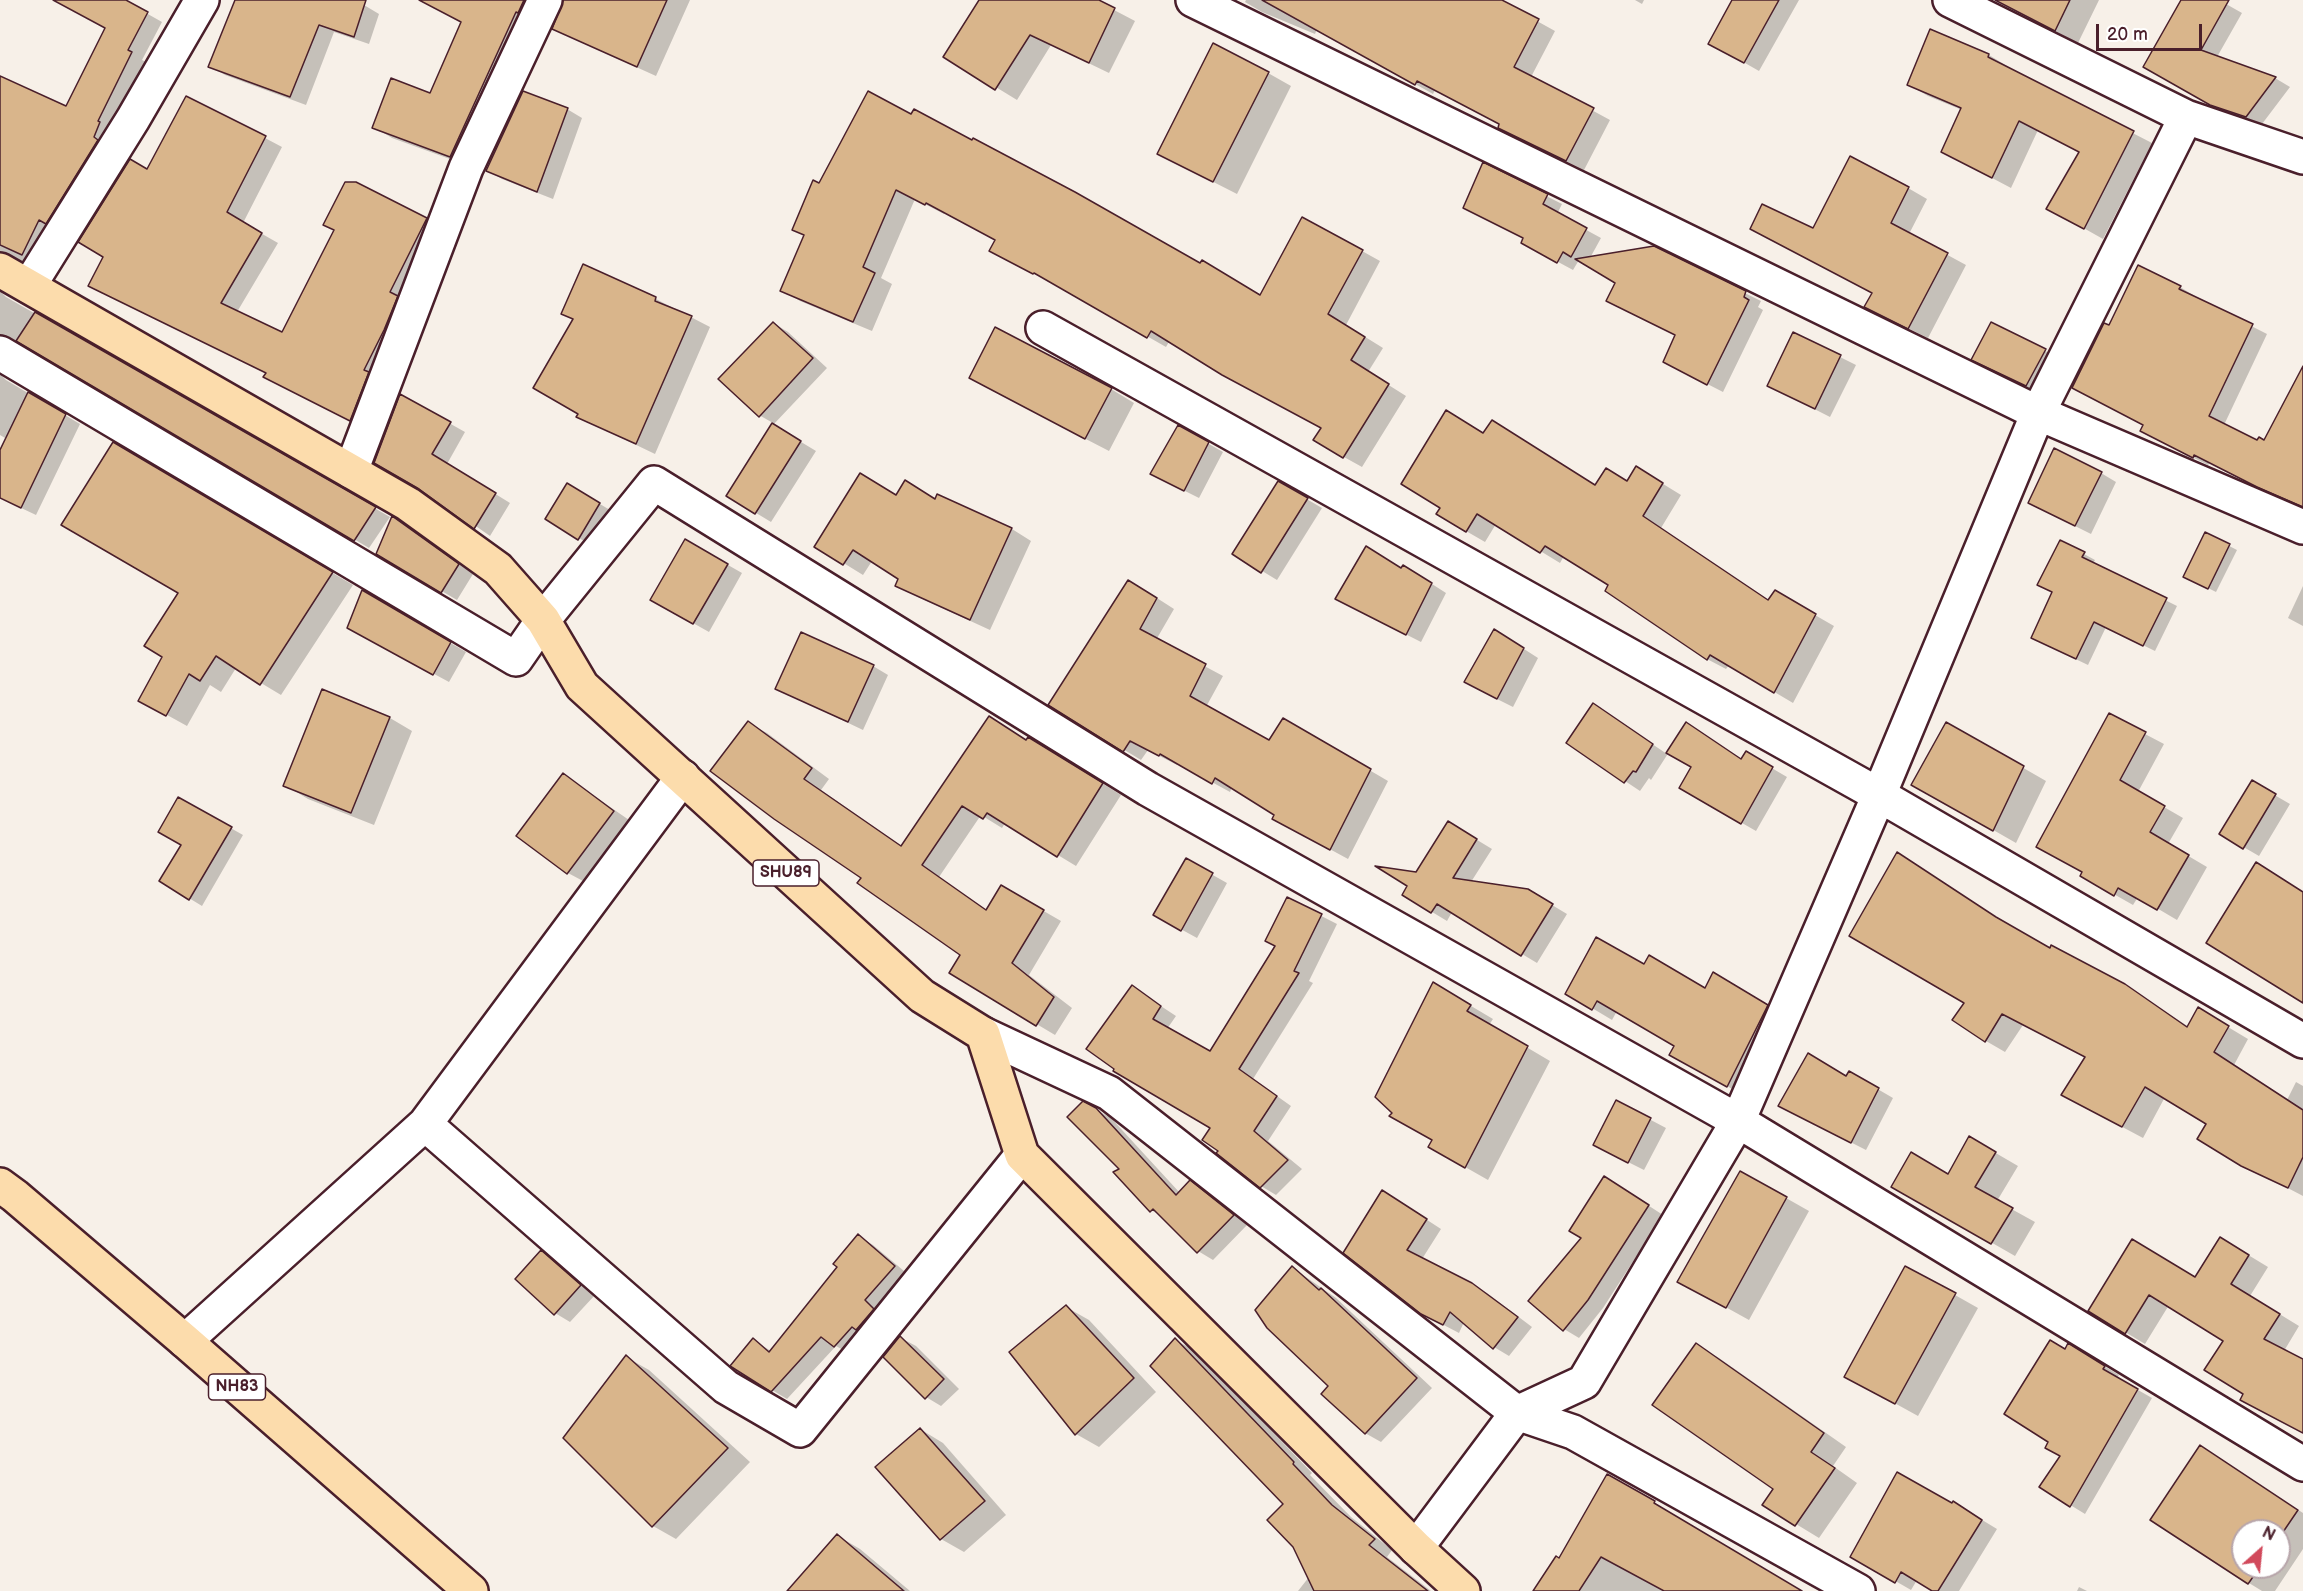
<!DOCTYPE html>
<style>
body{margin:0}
#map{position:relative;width:2303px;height:1591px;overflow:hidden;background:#f7f0e8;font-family:"Balsamiq Sans",sans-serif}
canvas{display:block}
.north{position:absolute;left:2231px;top:1519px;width:60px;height:60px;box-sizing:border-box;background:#fff;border:2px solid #b7a5aa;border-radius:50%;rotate:27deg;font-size:16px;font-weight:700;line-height:24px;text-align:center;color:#4a1f2b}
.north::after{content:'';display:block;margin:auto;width:21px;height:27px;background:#d1495b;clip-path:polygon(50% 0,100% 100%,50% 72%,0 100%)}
.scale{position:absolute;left:2096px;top:24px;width:106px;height:27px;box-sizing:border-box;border:3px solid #4a1f2b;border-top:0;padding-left:8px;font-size:18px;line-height:21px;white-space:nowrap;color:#4a1f2b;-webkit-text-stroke:4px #fff;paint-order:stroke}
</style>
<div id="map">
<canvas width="2303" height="1591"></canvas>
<div class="north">N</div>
<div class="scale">20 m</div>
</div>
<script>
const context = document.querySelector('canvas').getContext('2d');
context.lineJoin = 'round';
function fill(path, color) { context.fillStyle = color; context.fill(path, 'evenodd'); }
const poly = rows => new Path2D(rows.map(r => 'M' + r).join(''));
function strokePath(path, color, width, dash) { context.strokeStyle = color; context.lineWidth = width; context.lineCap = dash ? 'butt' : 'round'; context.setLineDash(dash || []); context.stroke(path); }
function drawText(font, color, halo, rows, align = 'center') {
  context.font = font + ' "Balsamiq Sans",sans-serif'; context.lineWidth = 4.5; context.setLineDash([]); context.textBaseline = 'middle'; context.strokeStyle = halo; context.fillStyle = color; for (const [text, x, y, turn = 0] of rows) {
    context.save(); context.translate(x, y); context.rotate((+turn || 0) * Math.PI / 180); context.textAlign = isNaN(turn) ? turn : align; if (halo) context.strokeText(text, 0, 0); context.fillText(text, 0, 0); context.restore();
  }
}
fill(poly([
 [77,0,123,0,162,22,142,60,146,62,112,131,36,267,17,259,7,262,0,268,0,95,66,108,107,28],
 [252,0,362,0,364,5,379,14,369,44,334,32,306,105,225,75,210,66],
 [422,0,548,0,469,166,392,138,374,127,431,95,463,22],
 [565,0,690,0,656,76,572,38,554,28],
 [980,0,1095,0,1135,21,1109,73,1051,45,1017,100,945,56],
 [1246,0,1499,0,1555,31,1531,77,1610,120,1584,170,1517,137,1499,127,1501,124,1435,90,1433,94,1317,29,1315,34,1262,12,1245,2],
 [1635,0,1644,0,1642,4],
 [1734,0,1799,0,1759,71,1710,43],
 [1996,0,2099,0,2078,43],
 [2183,0,2219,0,2242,13,2217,57,2275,78,2290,87,2262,124,2227,113,2145,66],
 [1989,55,2007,66,2006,68,2152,143,2103,239,2048,208,2080,152,2038,130,2011,188,1943,152,1962,110,1928,96,1909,85],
 [1268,73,1291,86,1237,194,1182,166],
 [869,93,1261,297,1362,251,1380,261,1346,325,1383,348,1368,372,1406,396,1362,467,1344,457,1322,428,1170,340,1166,347,1052,282,1052,283,1009,261,997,240,945,212,944,214,915,199,881,278,892,284,872,331,800,301,782,290,805,236,820,185],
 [567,109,582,118,553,199,502,179,487,170],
 [265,138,282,147,243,223,278,243,237,312,283,334,426,220,443,229,367,430,282,386,268,373,90,285,148,171],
 [1483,164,1562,204,1557,214,1601,238,1590,258,1653,248,1761,301,1758,307,1763,310,1723,392,1680,370,1677,335,1617,283,1579,260,1573,270,1523,243,1525,238,1465,208],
 [1908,188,1927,199,1909,234,1966,265,1928,338,1885,317,1873,293,1814,230],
 [584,266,656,299,710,327,655,454,578,417,574,320,563,313],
 [2139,267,2180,287,2195,296,2194,297,2267,334,2224,425,2258,442,2265,442,2303,372,2303,507,2210,462,2208,465,2156,439,2144,425,2110,327],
 [0,291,6,297,390,517,369,548,26,345,16,342,6,345,0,351],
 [773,323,788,332,827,368,773,425,816,451,771,522,728,496,773,423,759,415],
 [1794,334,1856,365,1830,417,1769,386],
 [2045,351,2060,359,2042,394,1988,368],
 [0,374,6,380,80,424,36,515,0,498,0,448,5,438,0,435],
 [1111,389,1134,403,1109,451,993,391],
 [401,396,465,432,447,464,510,503,490,536,420,487],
 [1179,427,1223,452,1199,498,1167,482],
 [1484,435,1596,486,1655,479,1681,495,1661,528,1770,601,1775,592,1834,626,1793,703,1729,665,1726,669,1707,659,1610,585,1564,556,1560,563,1496,524,1485,542,1466,531],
 [113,444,353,585,281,695,236,668,221,692,210,685,187,726,140,700,164,656,180,592],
 [2101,473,2116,482,2091,534,2045,511],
 [1279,483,1322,508,1277,580,1234,554],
 [568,485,615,513,594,547,547,519],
 [938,496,1012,529,1031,541,990,630,916,596,897,585,900,578,872,561,863,575,816,546,896,497,936,500],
 [407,527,473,574,457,600,378,554],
 [2206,534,2237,550,2216,592,2192,580],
 [686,541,742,573,709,632,652,600],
 [2084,554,2095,560,2093,564,2177,606,2155,651,2106,627,2088,665,2044,644,2054,592],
 [1402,569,1418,575,1446,593,1421,642,1352,607],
 [2303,586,2303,626,2288,618],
 [1146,591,1174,609,1156,640,1223,676,1206,707,1270,742,1284,720,1388,781,1348,859,1291,828,1276,814,1232,787,1230,792,1177,763,1177,765,1148,750,1141,760,1050,705],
 [363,592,466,652,449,682,364,636],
 [1510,640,1538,658,1513,707,1481,691],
 [873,666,888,675,863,730,777,689],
 [323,691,390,718,412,731,374,825,308,799,285,785],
 [1594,705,1667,754,1686,724,1742,760,1746,753,1787,777,1756,831,1681,788,1693,767,1669,752,1651,780,1649,778,1640,791,1568,743],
 [748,723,767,733,829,779,821,790,903,847,1027,741,1047,749,1121,795,1076,866,1005,823,1002,828,981,815,939,877,988,911,1002,887,1061,921,1029,975,1072,1008,1055,1035,951,973,962,954,863,877],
 [1947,724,2046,781,2016,843,1913,784],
 [2145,734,2164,744,2138,792,2183,818,2168,844,2207,867,2177,920,2138,897,2133,905,2082,876,2084,871,2057,857],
 [564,775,629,820,583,881,568,873],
 [2252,782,2290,804,2259,856,2221,834],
 [179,799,243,835,202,906,161,881,183,845],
 [1464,832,1492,849,1471,882,1527,890,1567,914,1537,963,1452,912,1447,921,1404,895,1417,874],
 [1898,854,2015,930,2050,950,2124,985,2189,1027,2198,1009,2248,1039,2234,1065,2287,1100,2296,1082,2303,1086,2303,1196,2242,1164,2208,1123,2165,1097,2143,1138,2083,1106,2086,1057,2023,1025,2005,1052,1986,1041],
 [1186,860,1227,883,1197,938,1155,915],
 [1288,899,1337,924,1309,981,1313,983,1253,1079,1291,1106,1268,1141,1302,1169,1276,1195,1261,1186,1212,1127,1132,987,1176,1016,1167,1029,1211,1053,1276,946],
 [1645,966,1705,990,1733,985,1787,1018,1747,1097,1690,1066,1676,1045,1617,1011,1612,1020,1567,993],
 [1434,984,1493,1019,1489,1025,1550,1061,1488,1180,1430,1147,1434,1140],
 [1850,1073,1893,1098,1866,1150,1795,1114,1847,1078],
 [1617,1102,1666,1128,1644,1170,1610,1153],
 [1095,1109,1111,1118,1180,1193,1190,1182,1205,1191,1248,1224,1213,1260,1198,1251,1165,1218,1151,1210,1122,1169],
 [1970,1138,2018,1166,1997,1201,2035,1222,2015,1256,1893,1186,1948,1176],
 [1620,1187,1663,1215,1603,1308,1579,1338,1564,1329],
 [1786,1198,1809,1211,1749,1320,1702,1294],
 [1398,1201,1441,1229,1422,1259,1487,1293,1532,1327,1509,1356,1494,1347,1464,1322,1459,1333,1438,1322,1345,1252],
 [858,1236,873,1245,910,1276,850,1354,836,1346,787,1399,772,1390,753,1340,771,1351,839,1267],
 [2240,1250,2268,1267,2250,1296,2299,1326,2284,1351,2303,1361,2303,1433,2245,1393,2225,1340,2169,1305,2145,1344,2090,1311,2196,1279],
 [541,1252,556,1261,595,1295,570,1322,555,1313],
 [1293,1268,1336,1298,1432,1388,1381,1442,1365,1433,1330,1386],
 [1955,1295,1978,1308,1918,1416,1869,1389],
 [1066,1307,1089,1320,1156,1392,1099,1447,1076,1434],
 [901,1338,916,1346,959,1389,941,1406,926,1397],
 [1175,1340,1194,1350,1312,1473,1310,1475,1351,1517,1392,1550,1387,1557,1431,1591,1298,1591,1309,1577,1285,1505],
 [1696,1345,1719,1358,1846,1447,1833,1466,1857,1483,1819,1538,1796,1524],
 [2069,1345,2119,1375,2117,1378,2152,1398,2085,1514,2041,1487,2062,1456],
 [626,1357,649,1370,750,1462,676,1539,653,1526,565,1438],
 [920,1429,943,1443,1006,1515,964,1552,941,1539],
 [2201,1447,2303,1513,2303,1549,2275,1591,2262,1591,2249,1583,2153,1519],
 [2243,1531,2279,1531,2279,1567,2243,1567],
 [1608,1476,1800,1591,1535,1591,1559,1559],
 [1953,1505,1969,1512,1997,1529,1959,1591,1935,1591,1917,1580,1911,1590,1852,1556],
 [838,1536,860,1549,910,1591,789,1591],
 [2079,1587,2087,1591,2077,1591]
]), '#0003');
const building = poly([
 [53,0,126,0,148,12,128,50,132,52,98,121,100,122,94,137,98,140,46,224,39,220,22,255,0,245,0,76,66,106,105,28,53,0],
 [235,0,366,0,354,37,319,25,290,97,208,67,235,0],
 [419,0,524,0,518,13,516,12,450,157,372,128,391,78,430,93,461,22,419,0],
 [563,0,667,0,637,67,552,29,563,0],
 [979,0,1099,0,1115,8,1089,63,1030,35,995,90,943,57,979,0],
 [1262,0,1502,0,1539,19,1514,67,1594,108,1566,161,1498,128,1499,124,1417,81,1415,85,1262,0],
 [1732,0,1779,0,1744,63,1708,44,1732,0],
 [1995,0,2070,0,2055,31,1995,0],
 [2181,0,2229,0,2201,50,2276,77,2246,117,2210,105,2143,67,2181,0],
 [1930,29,1989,54,1988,57,2134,131,2084,229,2046,209,2079,152,2019,121,1992,178,1941,152,1961,108,1907,85,1930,29],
 [1213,43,1269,72,1213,182,1157,154,1213,43],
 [523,91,568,108,537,192,486,171,523,91],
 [868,91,911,114,914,109,972,140,973,138,1075,192,1200,263,1202,260,1260,295,1302,217,1363,250,1328,314,1365,337,1351,360,1389,384,1343,458,1313,440,1321,428,1222,375,1151,331,1147,338,1034,273,1033,274,989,251,995,240,926,203,925,205,896,190,863,267,875,273,853,322,780,291,804,235,792,230,813,180,819,183,868,91],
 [186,96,266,136,227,212,262,233,221,303,282,332,334,230,323,225,345,182,356,182,427,218,390,292,398,296,384,330,364,370,369,372,350,421,263,377,266,373,88,286,103,257,78,242,130,159,147,169,186,96],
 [1850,156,1909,187,1891,223,1948,253,1908,329,1864,307,1872,293,1750,229,1762,204,1813,228,1850,156],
 [1483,162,1548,194,1543,204,1587,228,1571,257,1563,252,1557,263,1521,243,1523,238,1463,208,1483,162],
 [1654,246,1746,291,1744,297,1749,300,1707,385,1663,362,1675,335,1606,301,1615,283,1575,259,1654,246],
 [583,264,656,297,655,301,692,316,636,444,576,417,578,414,533,388,573,319,561,314,583,264],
 [2138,265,2181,286,2179,289,2253,324,2209,416,2257,440,2259,437,2264,440,2303,366,2303,507,2257,487,2194,455,2193,458,2140,431,2143,425,2072,388,2104,323,2109,325,2138,265],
 [35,312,376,507,354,541,16,341,35,312],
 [773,322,813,358,759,417,718,379,773,322],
 [1991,322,2046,349,2026,386,1971,360,1991,322],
 [995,327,1112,388,1085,439,969,378,995,327],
 [1793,332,1841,355,1815,409,1767,386,1793,332],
 [28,392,66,414,21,508,0,498,0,450,28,392],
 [400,394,451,422,432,454,496,493,474,529,419,489,374,463,400,394],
 [1446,410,1483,433,1492,420,1595,485,1606,468,1627,481,1636,466,1663,483,1643,516,1768,600,1775,590,1816,614,1774,693,1710,655,1707,660,1605,591,1608,585,1545,546,1540,553,1477,514,1466,532,1436,514,1440,508,1401,484,1446,410],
 [772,423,801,441,755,514,726,496,772,423],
 [1178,425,1209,442,1184,491,1150,474,1178,425],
 [113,442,333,572,260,685,216,656,200,681,189,674,166,716,138,701,162,657,144,646,178,593,61,525,113,442],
 [2054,448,2102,472,2075,526,2028,503,2054,448],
 [860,473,896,495,905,480,935,499,937,494,1012,528,970,620,895,586,898,579,853,550,843,565,814,547,860,473],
 [1278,481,1308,498,1261,573,1232,554,1278,481],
 [567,483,600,503,578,540,545,519,567,483],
 [392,516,459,564,441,593,376,554,392,516],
 [2205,532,2230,544,2208,589,2183,577,2205,532],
 [685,539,728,564,693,624,650,600,685,539],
 [2060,540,2085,552,2082,557,2167,598,2143,646,2094,622,2076,659,2031,638,2052,592,2037,585,2060,540],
 [1366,546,1401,568,1403,565,1432,583,1406,635,1335,599,1366,546],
 [1128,580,1157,598,1140,629,1206,664,1190,696,1269,740,1283,718,1371,769,1330,850,1272,819,1274,815,1215,778,1212,784,1160,754,1159,756,1130,741,1123,752,1048,705,1128,580],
 [362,590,451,642,433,675,347,628,362,590],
 [1494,629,1524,648,1497,699,1464,682,1494,629],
 [801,632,874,665,848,722,775,689,801,632],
 [322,689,390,717,351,813,283,786,322,689],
 [1593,703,1653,744,1636,772,1633,771,1624,783,1566,743,1593,703],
 [2109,713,2146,732,2120,780,2165,806,2150,832,2189,855,2157,910,2118,888,2114,896,2080,876,2082,872,2036,847,2109,713],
 [989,716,1026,740,1028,737,1103,783,1057,857,987,813,983,819,962,806,922,865,986,910,1001,885,1044,910,1012,963,1054,997,1036,1026,949,973,960,955,857,883,861,878,774,819,710,771,748,721,812,768,804,779,901,846,989,716],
 [1686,722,1741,759,1746,751,1773,767,1741,824,1679,788,1691,767,1666,753,1686,722],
 [1946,722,2024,766,1993,831,1911,785,1946,722],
 [563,773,614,811,567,874,516,836,563,773],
 [2252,780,2276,794,2243,849,2219,834,2252,780],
 [178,797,232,827,189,900,159,881,181,845,158,832,178,797],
 [1448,821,1477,839,1453,878,1528,889,1553,904,1521,956,1437,904,1431,913,1402,895,1407,886,1375,866,1416,872,1448,821],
 [1897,852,1996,917,2050,948,2051,945,2125,984,2187,1027,2198,1007,2229,1026,2214,1052,2303,1110,2303,1157,2288,1188,2241,1166,2197,1139,2206,1124,2145,1087,2122,1127,2061,1095,2085,1057,2002,1014,1985,1042,1952,1020,1964,1003,1849,936,1897,852],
 [1186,858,1213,873,1181,931,1153,915,1186,858],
 [2256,862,2303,892,2303,1003,2206,943,2256,862],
 [1287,897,1322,914,1294,971,1299,973,1239,1069,1277,1096,1254,1131,1288,1160,1260,1188,1216,1153,1218,1151,1202,1140,1210,1128,1113,1071,1114,1069,1086,1049,1132,985,1161,1006,1153,1019,1210,1051,1275,946,1265,941,1287,897],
 [1596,937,1644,964,1649,955,1705,988,1713,972,1768,1005,1727,1087,1669,1055,1674,1046,1597,1001,1592,1010,1565,994,1596,937],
 [1433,982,1471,1005,1467,1011,1528,1046,1465,1168,1428,1147,1432,1140,1389,1116,1392,1113,1375,1097,1433,982],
 [1808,1053,1846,1076,1849,1071,1879,1088,1851,1143,1778,1106,1808,1053],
 [1616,1100,1651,1118,1628,1163,1593,1145,1616,1100],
 [1083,1101,1096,1108,1176,1195,1190,1180,1234,1215,1197,1253,1153,1209,1150,1212,1113,1172,1119,1169,1067,1117,1083,1101],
 [1969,1136,1996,1152,1975,1187,2013,1208,1991,1244,1891,1187,1911,1152,1948,1174,1969,1136],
 [1740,1171,1787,1197,1726,1308,1677,1282,1740,1171],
 [1604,1176,1649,1205,1588,1300,1563,1331,1528,1301,1581,1238,1569,1231,1604,1176],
 [1382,1190,1427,1219,1407,1250,1472,1283,1518,1317,1493,1349,1450,1312,1443,1325,1421,1314,1343,1253,1382,1190],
 [858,1234,895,1266,865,1300,874,1309,856,1330,852,1327,834,1347,821,1337,771,1392,730,1366,753,1338,769,1352,837,1267,833,1264,858,1234],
 [2220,1237,2249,1255,2231,1284,2280,1314,2264,1339,2303,1359,2303,1433,2240,1400,2243,1394,2204,1370,2223,1341,2149,1295,2125,1334,2088,1311,2132,1239,2195,1277,2220,1237],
 [541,1250,581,1285,554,1315,515,1279,541,1250],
 [1292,1266,1319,1290,1321,1288,1417,1378,1365,1434,1321,1394,1328,1386,1267,1328,1255,1310,1292,1266],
 [1905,1266,1956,1293,1895,1404,1844,1377,1905,1266],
 [1066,1305,1134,1378,1075,1435,1009,1352,1066,1305],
 [900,1336,944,1379,925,1399,883,1357,900,1336],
 [1175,1338,1294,1462,1293,1464,1332,1505,1375,1539,1369,1545,1428,1591,1314,1591,1293,1547,1267,1520,1283,1504,1150,1366,1175,1338],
 [2050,1340,2065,1349,2068,1343,2105,1366,2103,1369,2138,1389,2070,1507,2039,1487,2060,1456,2045,1448,2048,1442,2004,1414,2050,1340],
 [1696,1343,1824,1433,1811,1452,1835,1468,1795,1526,1762,1505,1773,1489,1652,1405,1696,1343],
 [626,1355,728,1448,652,1527,563,1438,626,1355],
 [920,1428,985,1501,940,1540,875,1467,920,1428],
 [2200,1445,2298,1510,2279,1538,2279,1531,2243,1531,2243,1567,2260,1567,2248,1584,2150,1520,2200,1445],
 [1897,1472,1952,1503,1953,1501,1982,1520,1938,1591,1932,1591,1901,1572,1895,1583,1850,1557,1897,1472],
 [1607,1474,1655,1501,1654,1503,1802,1591,1664,1591,1601,1557,1579,1591,1533,1591,1556,1556,1559,1558,1607,1474],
 [837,1534,904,1591,787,1591,837,1534]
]);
fill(building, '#d9b58b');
strokePath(building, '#4a1f2b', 1.5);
const minor = poly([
 [1193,0,2038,413,2303,527],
 [1950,0,2186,117,2303,157],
 [29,286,133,119,202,0],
 [1043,328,1879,795,2303,1041],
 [0,353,516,659,543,620,654,483,1148,789,1738,1121,2303,1464],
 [351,471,466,168,545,0],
 [983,1034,1109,1093,1517,1413,1573,1432,1858,1591],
 [425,1124,726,1387,800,1430,1022,1155],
 [185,1341,425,1124,683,777],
 [1416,1548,1517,1413,1584,1382,1738,1121,1879,795,2038,413,2186,117]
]);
const primary = poly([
 [0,270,408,504,498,569,543,620,582,686,922,996,983,1034,1022,1155,1416,1548,1463,1591]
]);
const trunk = poly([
 [0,1185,15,1196,185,1341,471,1591]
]);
strokePath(minor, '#4a1f2b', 38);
strokePath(primary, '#4a1f2b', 38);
strokePath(trunk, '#4a1f2b', 38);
strokePath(minor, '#fff', 33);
strokePath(primary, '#fcdcac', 33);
strokePath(trunk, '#fcdcac', 33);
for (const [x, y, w] of [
 [786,873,66],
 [237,1387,57]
]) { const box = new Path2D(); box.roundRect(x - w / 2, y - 13, w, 26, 4.5); context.fillStyle = '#fff'; context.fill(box); strokePath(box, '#4a1f2b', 1.5); }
drawText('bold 16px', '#4a1f2b', null, [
 ["SHU89",786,873],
 ["NH83",237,1387]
]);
</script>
